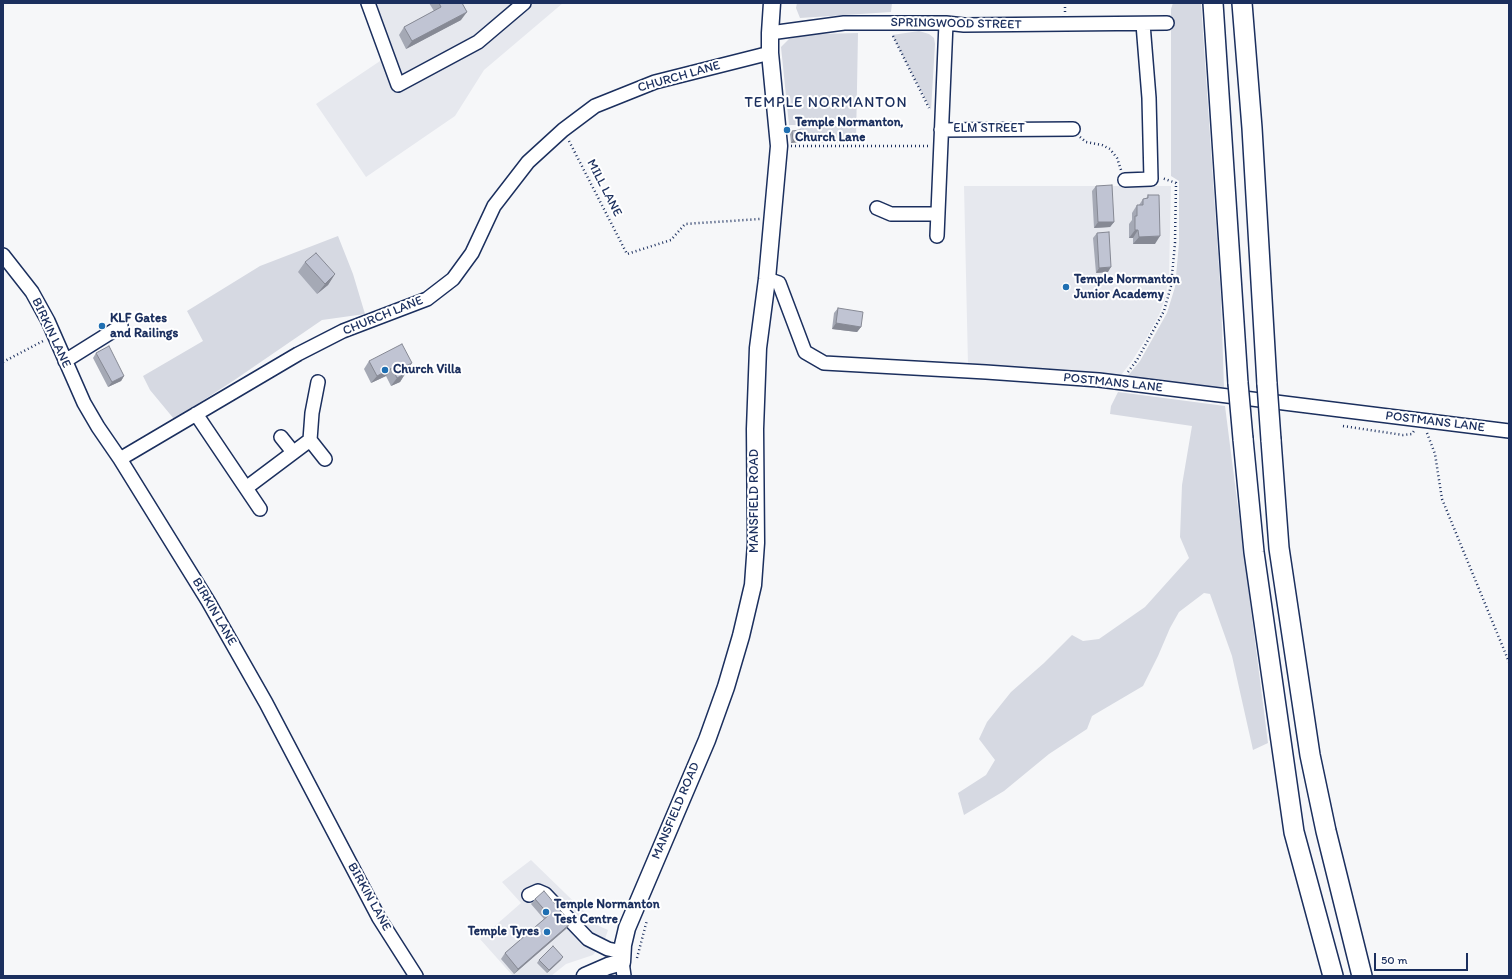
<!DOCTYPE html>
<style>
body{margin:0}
#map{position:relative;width:1512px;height:979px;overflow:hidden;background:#f6f7f9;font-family:Itim,sans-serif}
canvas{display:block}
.frame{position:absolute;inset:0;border:4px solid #1b2f5e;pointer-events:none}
.scale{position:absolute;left:1374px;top:953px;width:94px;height:18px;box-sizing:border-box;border:2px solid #1b2f5e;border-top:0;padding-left:5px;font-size:12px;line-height:14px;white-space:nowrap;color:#1b2f5e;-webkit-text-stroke:3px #fff;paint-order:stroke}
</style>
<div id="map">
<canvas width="1512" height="979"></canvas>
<div class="frame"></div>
<div class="scale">50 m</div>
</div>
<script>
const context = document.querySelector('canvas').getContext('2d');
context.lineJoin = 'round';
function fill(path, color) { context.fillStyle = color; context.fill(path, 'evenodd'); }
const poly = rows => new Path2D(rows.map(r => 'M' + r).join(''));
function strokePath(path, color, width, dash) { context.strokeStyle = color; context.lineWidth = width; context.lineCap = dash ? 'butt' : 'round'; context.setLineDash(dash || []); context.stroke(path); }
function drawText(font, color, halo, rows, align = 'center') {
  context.font = font + ' Itim,sans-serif'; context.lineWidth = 4; context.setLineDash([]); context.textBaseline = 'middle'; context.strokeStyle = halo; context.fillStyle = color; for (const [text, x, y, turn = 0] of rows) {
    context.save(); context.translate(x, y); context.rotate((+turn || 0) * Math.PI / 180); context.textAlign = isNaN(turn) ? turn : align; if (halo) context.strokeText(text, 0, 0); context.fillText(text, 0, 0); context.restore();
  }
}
fill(poly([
 [361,3,563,3,484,70,455,116,366,177,316,104,386,57],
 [964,186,1171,186,1169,275,1165,299,1159,315,1147,337,1132,361,1121,375,968,365],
 [531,860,599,926,608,930,605,939,593,955,566,964,551,976,513,976,480,939,521,903,502,882]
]), '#e6e8ee');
fill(poly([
 [797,3,892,3,891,12,800,18,796,8],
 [1173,3,1201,3,1221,298,1224,388,1135,383,1127,377,1140,361,1167,313,1175,287,1179,243,1179,181,1171,176,1171,9],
 [919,31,929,34,934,38,935,44,931,110,892,35],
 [858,33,856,142,803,143,799,125,789,125,781,47,789,39,798,37,818,34],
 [338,236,353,274,365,314,322,320,233,381,174,419,150,390,143,376,203,341,187,311,260,266],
 [1118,392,1225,406,1268,743,1253,750,1232,656,1210,594,1204,593,1179,612,1170,628,1158,656,1143,686,1092,716,1087,729,1049,754,1004,791,964,815,958,793,986,775,995,760,979,739,987,722,1011,692,1044,663,1072,635,1083,641,1099,639,1145,607,1189,558,1180,537,1182,485,1192,426,1110,414,1111,406]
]), '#d6d9e2');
const minor = poly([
 [368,3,398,85,478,42,524,3],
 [770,33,844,23,946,23,964,25,1167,23],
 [941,130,1073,129],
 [1125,180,1151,179,1149,98,1143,24],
 [877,208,891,214,938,214],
 [937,236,946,23],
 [3,255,32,292,48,321,84,403,98,427,120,459,208,601,266,703,379,918,416,976],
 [767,279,779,283,805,352,824,363,986,372,1099,380,1509,431],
 [65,361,121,326],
 [196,414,260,509],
 [281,437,293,452],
 [310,440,312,413,318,382],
 [120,459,298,354,343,331,427,299,453,279,472,253,494,206,528,162,563,130,595,106,655,82,770,53],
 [246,488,310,440,325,459],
 [529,895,538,891,545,894,588,939,608,949,623,952],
 [622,962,624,976]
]);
const major = poly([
 [585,976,608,966,622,962,623,945,627,928,707,740,726,687,741,636,753,585,756,543,755,429,758,348,767,279,779,146,770,53,770,33,772,3]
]);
const highway = poly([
 [1213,3,1238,383],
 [1242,3,1252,128,1267,384],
 [1243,439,1254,552,1294,832,1333,976],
 [1271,440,1279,548,1310,755,1326,831,1362,976]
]);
strokePath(minor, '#1b2f5e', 16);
strokePath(major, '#1b2f5e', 19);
strokePath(highway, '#1b2f5e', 22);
strokePath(poly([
 [1065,12,1065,3],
 [893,36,929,108],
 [1080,137,1086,142,1102,145,1110,149,1117,158,1121,170],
 [569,141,627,254,671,240,685,224,760,219],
 [791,146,930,146],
 [3,362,43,341],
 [1128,372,1137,360,1164,311,1171,286,1175,243,1176,183,1162,178],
 [1343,426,1403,435,1412,434,1414,431],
 [1427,433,1435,454,1442,499,1509,662],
 [637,958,647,920]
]), '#1b2f5e', 2.5, [1, 3]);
strokePath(minor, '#fff', 13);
strokePath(major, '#fff', 16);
strokePath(highway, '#fff', 19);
const highwayBridge = poly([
 [1238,383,1243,439],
 [1267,384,1271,440]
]);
strokePath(highwayBridge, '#1b2f5e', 22, []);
strokePath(highwayBridge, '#fff', 19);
fill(poly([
 [429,3,462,3,461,20,406,49,399,35,404,27,434,11],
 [792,131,799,142,791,143,790,134],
 [1096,186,1114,222,1110,227,1094,228,1092,191],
 [1148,195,1155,244,1133,244,1133,238,1129,238,1129,224,1132,220,1132,213,1137,205,1139,205,1143,199,1146,199],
 [1097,233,1108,272,1096,273,1093,238],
 [305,262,335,274,328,285,317,294,298,272],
 [838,308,861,327,857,332,832,329,834,313],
 [96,353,124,376,121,381,108,387,93,358],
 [369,361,406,371,404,372,405,374,400,382,391,386,386,376,371,383,364,369],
 [535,899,567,928,514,974,501,959,505,953,544,919,531,904],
 [539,960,561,960,547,973,537,963]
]), '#a5a9b5');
fill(poly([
 [467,12,461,20,406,49,412,41],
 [801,139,799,142,791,143,793,140],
 [1098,222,1114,222,1110,227,1094,228],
 [1135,230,1138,230,1133,238,1129,238],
 [1160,236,1155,244,1133,244,1139,237],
 [1111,267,1108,272,1096,273,1099,268],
 [335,274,328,285,317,294,325,284],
 [836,323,861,327,857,332,832,329],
 [412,363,406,371,397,376,402,368],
 [392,368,386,376,371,383,377,376],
 [405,374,400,382,391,386,397,378],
 [124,376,121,381,108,387,112,382],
 [571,923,567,928,514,974,518,969],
 [563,957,561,960,547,973,549,970]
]), '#868994');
const building = poly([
 [439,3,462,3,467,12,412,41,404,27,441,7,439,3],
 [800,130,801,139,793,140,792,131,800,130],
 [1112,185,1114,222,1098,222,1096,186,1112,185],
 [1148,195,1159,195,1160,236,1139,237,1138,230,1135,230,1135,216,1137,216,1137,205,1143,205,1143,199,1148,198,1148,195],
 [1109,232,1111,267,1099,268,1097,233,1109,232],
 [316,253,335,274,325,284,305,262,316,253],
 [838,308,863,312,861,327,836,323,838,308],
 [402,344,412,363,402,368,405,374,397,378,392,368,377,376,369,361,402,344],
 [109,346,124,376,112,382,96,353,109,346],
 [544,891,571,923,518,969,505,953,549,915,535,899,544,891],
 [553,946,563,957,549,970,539,960,553,946]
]);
fill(building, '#c0c4d3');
strokePath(building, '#868994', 1);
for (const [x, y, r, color] of [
 [787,130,4,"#1f6fb2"],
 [1066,287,4,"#1f6fb2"],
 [102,326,4,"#1f6fb2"],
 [385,370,4,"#1f6fb2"],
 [546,912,4,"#1f6fb2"],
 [547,932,4,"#1f6fb2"]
]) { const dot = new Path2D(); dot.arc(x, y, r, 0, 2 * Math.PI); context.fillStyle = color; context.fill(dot); strokePath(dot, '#fff', 1.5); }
drawText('13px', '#1b2f5e', '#fff', [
 ["SPRINGWOOD STREET",956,24,1],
 ["CHURCH LANE",679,77,-16],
 ["ELM STREET",989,129],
 ["MILL LANE",604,188,63],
 ["CHURCH LANE",383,316,-22],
 ["BIRKIN LANE",51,333,65],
 ["POSTMANS LANE",1113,383,6],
 ["POSTMANS LANE",1435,422,7],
 ["MANSFIELD ROAD",755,501,-90],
 ["BIRKIN LANE",214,612,60],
 ["MANSFIELD ROAD",676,811,-67],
 ["BIRKIN LANE",369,897,61]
]);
drawText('bold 13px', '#1b2f5e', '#fff', [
 ["Temple Normanton,",795,123],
 ["Church Lane",795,138],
 ["Temple Normanton",1074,280],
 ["Junior Academy",1074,295],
 ["KLF Gates",110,319],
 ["and Railings",110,334],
 ["Church Villa",393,370],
 ["Temple Normanton",554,905],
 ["Test Centre",554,920],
 ["Temple Tyres",539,932,"right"]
], 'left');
context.letterSpacing = '1px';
drawText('15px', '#1b2f5e', '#fff', [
 ["TEMPLE NORMANTON",826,103]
]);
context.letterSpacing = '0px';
</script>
